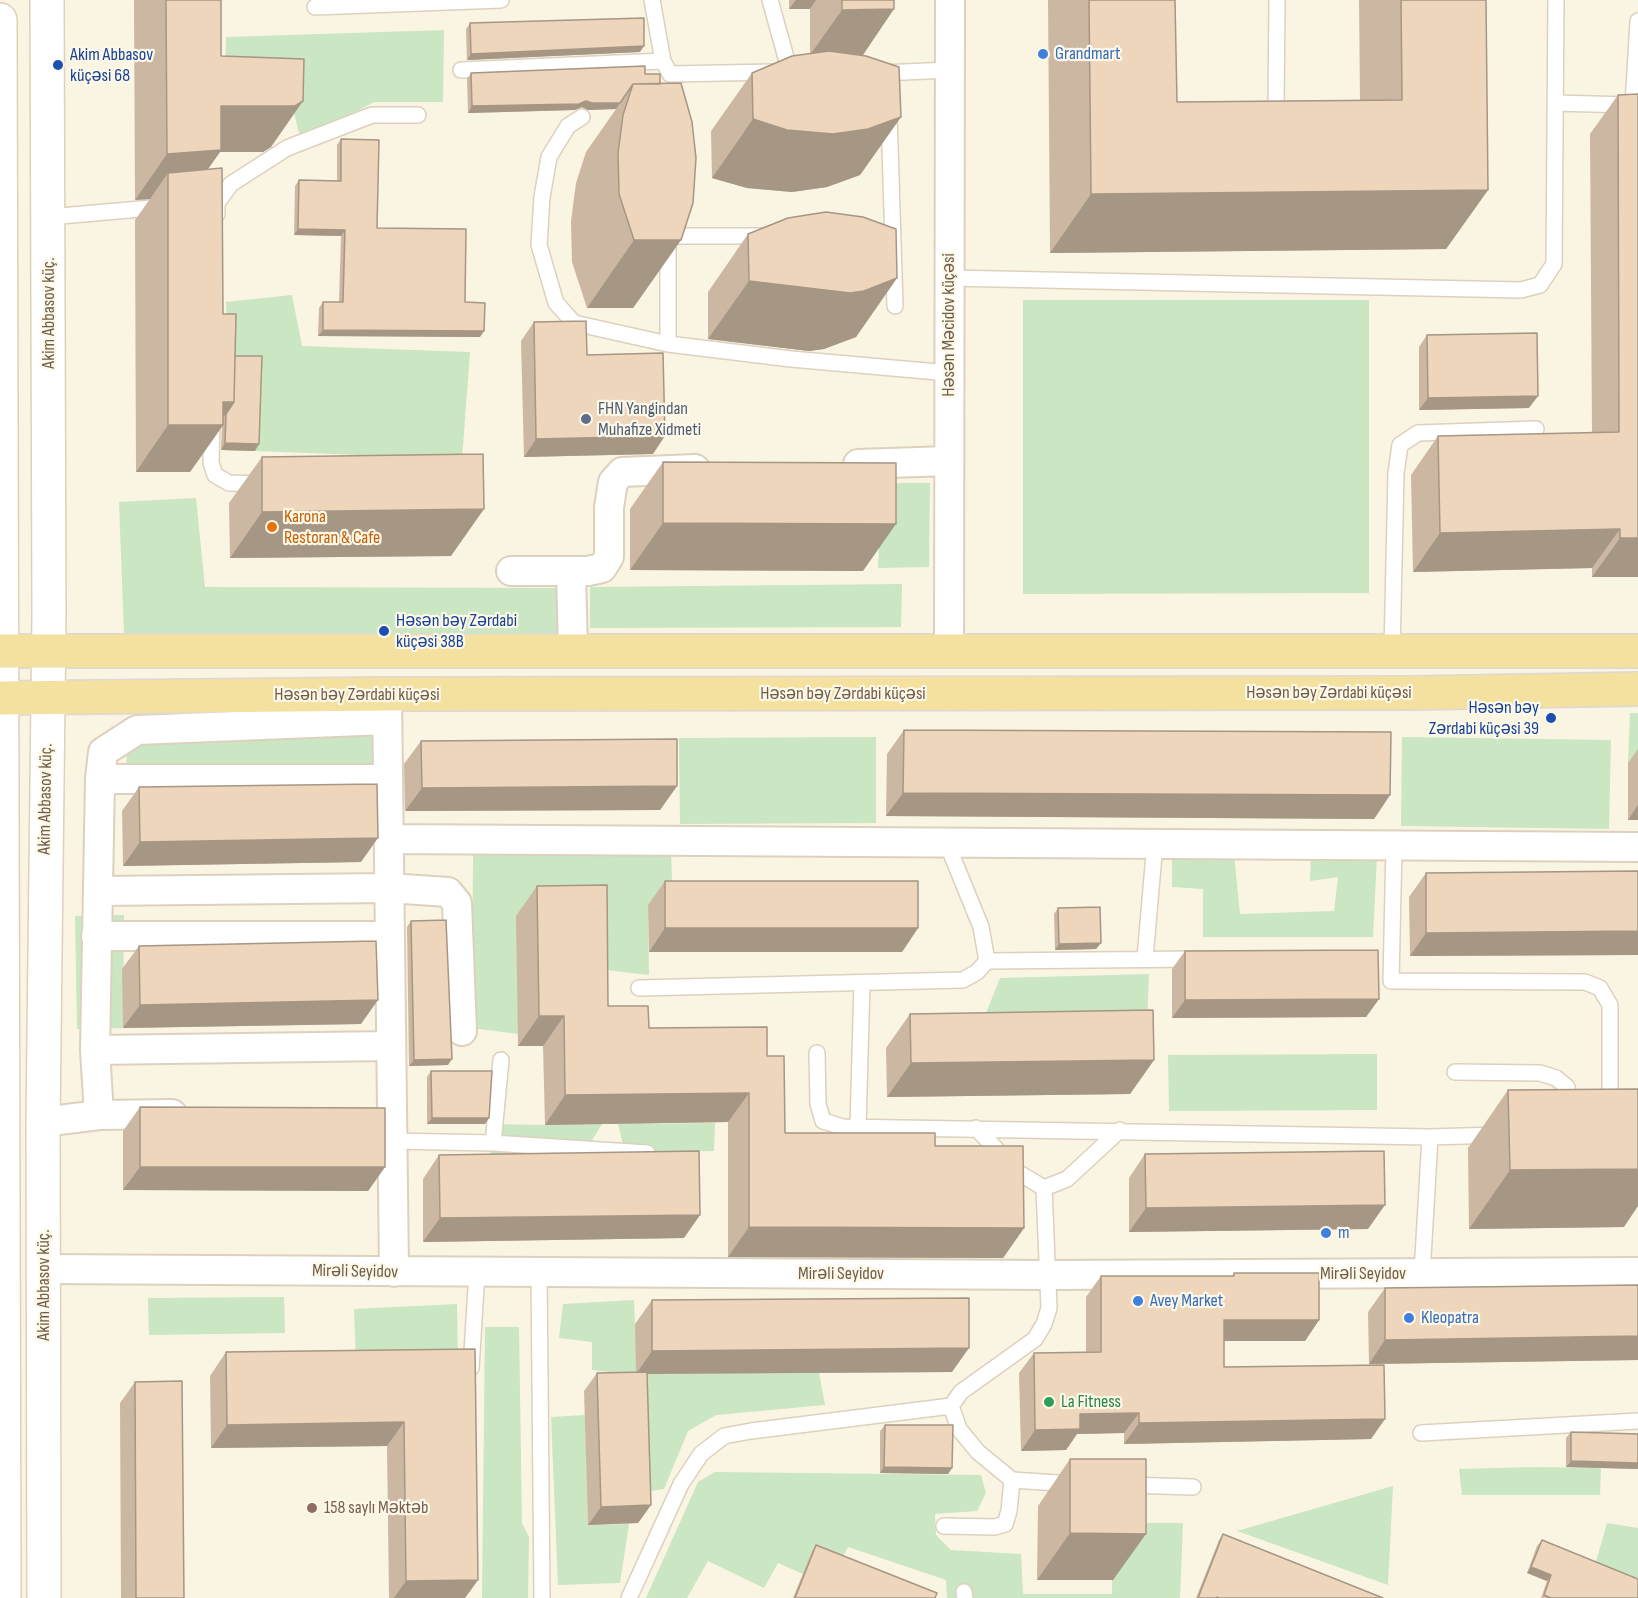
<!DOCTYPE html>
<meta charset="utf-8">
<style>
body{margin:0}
canvas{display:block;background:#faf4e2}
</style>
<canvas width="1638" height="1598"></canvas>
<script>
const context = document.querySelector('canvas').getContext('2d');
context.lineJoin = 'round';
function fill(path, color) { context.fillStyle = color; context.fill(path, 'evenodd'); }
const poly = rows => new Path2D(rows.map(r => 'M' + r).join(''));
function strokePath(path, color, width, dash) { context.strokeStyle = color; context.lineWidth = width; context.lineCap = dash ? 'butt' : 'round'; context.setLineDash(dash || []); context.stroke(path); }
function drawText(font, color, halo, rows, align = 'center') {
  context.font = font + ' "Sofia Sans Condensed",sans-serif'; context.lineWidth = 4.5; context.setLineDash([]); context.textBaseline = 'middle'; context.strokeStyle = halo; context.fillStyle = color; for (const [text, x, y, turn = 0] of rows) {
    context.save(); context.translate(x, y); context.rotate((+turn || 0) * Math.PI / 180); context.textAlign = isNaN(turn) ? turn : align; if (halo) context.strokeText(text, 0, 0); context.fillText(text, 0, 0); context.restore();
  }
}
fill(poly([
 [444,30,443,102,374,102,301,141,290,97,225,78,226,37],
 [292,295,302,346,470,352,462,459,255,451,258,363,229,362,226,302],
 [1023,300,1369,300,1369,593,1023,594],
 [882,483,930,483,929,567,878,568],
 [196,498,205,587,557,588,558,635,124,635,119,502],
 [902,584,901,627,590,628,590,587],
 [1630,713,1638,713,1638,763,1628,763],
 [376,717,376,786,127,790,126,719],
 [876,737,876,823,680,824,679,738],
 [1402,737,1611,740,1609,829,1401,826],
 [473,852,671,854,673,905,648,905,649,975,606,970,517,916,518,1034,472,1028],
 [1234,854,1240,914,1334,911,1338,877,1310,881,1311,854,1377,857,1373,937,1203,937,1203,889,1172,887,1172,858],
 [124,915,123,1028,77,1029,75,916],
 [1149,974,1147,1025,980,1028,1000,978],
 [1377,1054,1377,1110,1169,1111,1168,1055],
 [715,1123,714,1151,625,1153,618,1124],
 [488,1124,545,1125,602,1124,580,1160,491,1159],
 [284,1297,285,1333,149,1335,148,1298],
 [634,1300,635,1324,819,1373,825,1405,716,1415,688,1431,664,1489,637,1493,635,1375,592,1370,592,1342,559,1338,563,1304],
 [457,1304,458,1362,356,1364,354,1309],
 [485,1327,519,1327,522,1523,529,1537,528,1598,482,1598],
 [585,1415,588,1525,629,1524,620,1583,558,1585,551,1417],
 [1536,1467,1601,1468,1600,1495,1462,1495,1459,1469],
 [715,1472,981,1475,986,1493,977,1511,935,1514,936,1535,951,1550,1021,1554,1023,1594,1112,1594,1113,1523,1183,1523,1180,1598,947,1598,946,1580,848,1547,840,1562,812,1551,803,1574,778,1563,764,1588,708,1561,687,1598,646,1598,698,1482],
 [1393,1486,1388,1585,1237,1531],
 [1607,1523,1638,1528,1638,1587,1594,1569]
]), '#cbe6c2');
const lane = poly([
 [652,0,663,61,670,74,773,72],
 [770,0,790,72],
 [315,7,501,0],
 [461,70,663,61],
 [881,73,950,70],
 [1555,103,1630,105],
 [1276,105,1277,0],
 [1633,105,1638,21],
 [889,115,895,306],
 [582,117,568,126,549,157,542,197,539,245,556,303,574,323,668,344,791,359,949,373],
 [217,214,217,203,231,184,287,148,372,115,418,115],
 [49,217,163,207],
 [668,236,767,236],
 [949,278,1521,290,1540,285,1554,264,1556,0],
 [668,344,668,239],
 [212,421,211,463,215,475,229,483,263,484],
 [1392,651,1396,473,1400,445,1418,433,1536,429],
 [946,841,981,927,987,961],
 [1394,845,1391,981,1585,982,1600,988,1610,1005,1610,1109],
 [1145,958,1155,843],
 [639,988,963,980,977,972,987,961,1199,959],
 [817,1053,818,1104,823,1121,843,1127,1430,1137,1497,1135],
 [1455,1072,1540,1073,1556,1078,1567,1087,1571,1110],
 [858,1127,862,983],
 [976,1128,1019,1173,1044,1188,1067,1179,1120,1130],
 [393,1141,493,1143,647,1153],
 [493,1143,501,1060],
 [1044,1188,1049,1308,1044,1324,1035,1339,961,1392,951,1406,959,1429,978,1452,1012,1480,1073,1484],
 [539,1272,542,1598],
 [1422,1274,1430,1137],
 [471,1368,477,1272],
 [1421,1433,1638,1421],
 [1127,1485,1193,1487],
 [944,1526,995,1527,1005,1524,1009,1511,1012,1480],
 [964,1592,965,1598],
 [629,1598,681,1484,701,1454,724,1436,751,1431,951,1406]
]);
const street = poly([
 [858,464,949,461],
 [511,571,588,571,602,568,609,557,609,507,613,482,622,472,695,469],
 [571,571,573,651],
 [949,651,950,0],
 [387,694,394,1272],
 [100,779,103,752,137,730,387,720],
 [389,839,1638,847],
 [98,891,389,888,448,892,457,903,462,1031],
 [96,936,390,936],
 [95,1050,100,779,388,779],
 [99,1115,95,1050,391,1046],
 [43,1122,99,1115,172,1114],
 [45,1269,1049,1275,1638,1272]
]);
const secondary = poly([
 [0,20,4,1598],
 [44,1598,43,1122,49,614,47,0]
]);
const primary = poly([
 [0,651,1638,651],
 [0,698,387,694,1412,693,1638,689]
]);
strokePath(lane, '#ddd1be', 18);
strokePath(street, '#ddd1be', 32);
strokePath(secondary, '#dfd0ba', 36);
strokePath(primary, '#dcd8d4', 36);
strokePath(lane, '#fff', 15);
strokePath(street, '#fff', 28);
strokePath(secondary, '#fff', 33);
strokePath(primary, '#f4e19f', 33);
fill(poly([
 [134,0,221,0,221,56,271,147,263,152,220,152,207,170,223,314,235,356,255,451,221,450,222,427,190,472,136,472,135,220,150,199,135,200],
 [789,0,894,0,863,55,858,55,901,117,860,175,827,187,792,192,747,188,712,178,711,131,752,73,810,54,810,9,789,9],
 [1048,0,1175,0,1177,102,1360,100,1359,0,1486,0,1488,190,1446,249,1050,253],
 [470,23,640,52,467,60,466,29],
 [471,73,645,74,660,84,681,240,633,308,587,308,572,262,571,221,576,183,586,152,616,109,588,110,582,107,575,110,468,113,467,79],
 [1638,94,1638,577,1592,577,1592,568,1413,572,1411,475,1438,436,1592,433,1590,134,1618,95],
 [341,139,377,228,465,302,480,337,318,336,319,308,323,302,339,302,341,236,294,235,295,186,299,180,337,181,337,145],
 [748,234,897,278,856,337,824,349,809,351,708,339,708,292],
 [534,322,587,355,653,454,524,457,521,341],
 [1427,335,1529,408,1419,410,1419,347],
 [262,457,451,556,230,558,229,503],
 [663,462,863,571,630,570,630,509],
 [904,730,1390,795,1374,819,886,816,887,754],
 [421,741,677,786,660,810,405,811,404,764],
 [1638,749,1638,820,1628,820,1628,763],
 [139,787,361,862,123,866,122,811],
 [1638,871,1638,955,1410,956,1409,897,1426,873],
 [665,881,918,928,902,952,649,952,648,905],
 [537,886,608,1006,649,1028,767,1056,785,1133,935,1146,1024,1228,1003,1258,728,1257,728,1122,545,1125,543,1046,518,1046,516,916],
 [1058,908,1101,943,1096,949,1055,950,1054,914],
 [411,921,448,1065,409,1066,407,927],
 [139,946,361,1024,123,1028,122,969],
 [1185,951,1379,999,1366,1017,1172,1018,1172,969],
 [910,1014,1154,1060,1130,1094,887,1097,886,1048],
 [431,1071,489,1118,485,1124,427,1124,427,1077],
 [1508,1090,1624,1227,1469,1229,1468,1148],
 [140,1107,385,1167,368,1191,123,1190,123,1131],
 [1145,1154,1368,1229,1129,1232,1129,1178],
 [439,1155,684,1238,423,1242,423,1179],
 [1234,1273,1319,1320,1305,1341,1224,1341,1224,1367,1371,1439,1124,1444,1124,1433,1077,1434,1066,1450,1021,1451,1019,1373,1034,1353,1086,1352,1086,1297,1101,1276,1232,1276],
 [1638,1285,1638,1360,1369,1364,1368,1312,1385,1288],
 [652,1300,952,1372,647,1374,651,1505,638,1523,588,1525,584,1391,597,1373,636,1372,635,1324],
 [475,1349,478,1580,465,1598,389,1598,387,1446,211,1448,210,1376,226,1352],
 [135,1382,184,1598,121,1598,120,1403],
 [885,1425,952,1468,948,1474,880,1473,880,1431],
 [1571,1432,1638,1434,1638,1469,1566,1467,1566,1438],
 [1070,1459,1113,1580,1037,1580,1038,1506],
 [1223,1534,1383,1598,1196,1598,1219,1540],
 [1542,1540,1638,1598,1541,1598,1547,1581,1527,1573,1537,1546],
 [816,1545,935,1598,793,1598,812,1551]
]), '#ccb8a2');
fill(poly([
 [796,0,816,0,810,9,789,9],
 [894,9,863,55,810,55,842,10],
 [644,46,640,52,467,60,471,54],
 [303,101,271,147,263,152,220,152,189,196,168,173,150,199,135,200,167,154,221,106],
 [586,101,620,103,616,109,588,110,582,107,575,110,468,113,472,106],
 [901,117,860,175,827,187,792,192,747,188,712,178,753,119],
 [1488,190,1446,249,1050,253,1091,194],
 [298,229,345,230,341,236,294,235],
 [634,240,681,240,633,308,587,308],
 [897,278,856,337,824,349,809,351,708,339,749,281],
 [323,330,484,331,480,337,318,336],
 [1538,396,1529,408,1419,410,1428,398],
 [223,402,234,402,218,425,223,425,190,472,136,472,168,425],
 [665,436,653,454,524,457,536,439],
 [225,443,259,444,255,451,221,450],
 [484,509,451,556,230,558,262,512],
 [663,523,896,524,863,571,630,570],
 [1620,529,1592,568,1413,572,1440,533],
 [1620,538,1638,538,1638,577,1592,577],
 [677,786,660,810,405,811,422,788],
 [903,793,1390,795,1374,819,886,816],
 [1638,805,1638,820,1628,820],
 [378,838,361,862,123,866,140,842],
 [665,928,918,928,902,952,649,952],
 [1638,931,1638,955,1410,956,1426,933],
 [1101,943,1096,949,1055,950,1059,944],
 [1379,999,1366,1017,1172,1018,1185,1000],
 [378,1000,361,1024,123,1028,140,1005],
 [539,1016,564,1016,543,1046,518,1046],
 [452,1059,448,1065,409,1066,414,1060],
 [1154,1060,1130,1094,887,1097,911,1063],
 [749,1093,728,1122,545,1125,565,1095],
 [432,1118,489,1118,485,1124,427,1124],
 [140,1167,385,1167,368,1191,123,1190],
 [1638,1169,1638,1206,1624,1227,1469,1229,1510,1170],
 [1385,1205,1368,1229,1129,1232,1146,1208],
 [700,1215,684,1238,423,1242,440,1218],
 [749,1227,1024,1228,1003,1258,728,1257],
 [1224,1320,1319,1320,1305,1341,1210,1341],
 [1638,1336,1638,1360,1369,1364,1385,1340],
 [969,1348,952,1372,636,1374,652,1351],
 [1139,1413,1124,1433,1077,1434,1066,1450,1021,1451,1035,1430,1080,1414],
 [1385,1419,1371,1439,1124,1444,1139,1423],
 [404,1422,387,1446,211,1448,227,1425],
 [1571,1461,1638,1463,1638,1469,1566,1467],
 [884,1467,952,1468,948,1474,880,1473],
 [651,1505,638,1523,588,1525,601,1507],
 [1070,1533,1146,1534,1113,1580,1037,1580],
 [1531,1567,1551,1575,1547,1581,1527,1573],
 [478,1580,465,1598,394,1598,406,1581]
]), '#a69684');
const building = poly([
 [166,0,221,0,221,56,304,59,303,101,295,106,221,106,221,150,167,154,166,0],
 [842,0,894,0,894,9,842,10,842,0],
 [1089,0,1175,0,1177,102,1402,100,1401,0,1486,0,1488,190,1091,194,1089,0],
 [644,18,644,46,471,54,470,23,644,18],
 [829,51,866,56,899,67,901,117,868,129,833,134,787,130,753,119,752,73,792,56,829,51],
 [645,66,645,74,660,74,660,84,633,84,620,103,592,103,586,101,579,104,472,106,471,73,645,66],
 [681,83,692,122,696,158,693,203,681,240,634,240,619,194,618,153,623,115,633,84,681,83],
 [1638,94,1638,538,1620,538,1620,529,1440,533,1438,436,1619,432,1618,95,1638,94],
 [341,139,379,140,377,228,466,229,465,302,485,303,484,331,323,330,323,302,343,302,345,230,298,229,299,180,341,181,341,139],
 [222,168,223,314,236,314,234,402,223,402,223,425,168,425,168,173,222,168],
 [826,212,863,217,896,229,897,278,864,291,850,293,749,281,748,234,788,218,826,212],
 [586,321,587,355,663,353,665,436,536,439,534,322,586,321],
 [1537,333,1538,396,1428,398,1427,335,1537,333],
 [235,356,262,356,259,444,225,443,226,414,234,402,235,356],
 [483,454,484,509,262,512,262,457,483,454],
 [663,462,896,463,896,524,663,523,663,462],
 [904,730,1391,732,1390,795,903,793,904,730],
 [677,739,677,786,422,788,421,741,677,739],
 [377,784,378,838,140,842,139,787,377,784],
 [1638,871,1638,931,1426,933,1426,873,1638,871],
 [665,881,918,881,918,928,665,928,665,881],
 [607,885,608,1006,648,1006,649,1028,767,1027,767,1056,784,1056,785,1133,935,1133,935,1146,1023,1146,1024,1228,749,1227,749,1093,565,1095,564,1016,539,1016,537,886,607,885],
 [1100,907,1101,943,1059,944,1058,908,1100,907],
 [446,920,452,1059,414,1060,411,921,446,920],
 [376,941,378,1000,140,1005,139,946,376,941],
 [1378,950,1379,999,1185,1000,1185,951,1378,950],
 [1153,1010,1154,1060,911,1063,910,1014,1153,1010],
 [431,1071,492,1071,489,1118,432,1118,431,1071],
 [1638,1089,1638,1169,1510,1170,1508,1090,1638,1089],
 [140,1107,385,1108,385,1167,140,1167,140,1107],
 [699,1151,700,1215,440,1218,439,1155,699,1151],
 [1384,1151,1385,1205,1146,1208,1145,1154,1384,1151],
 [1234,1273,1319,1273,1319,1320,1224,1320,1224,1367,1384,1365,1385,1419,1139,1423,1139,1413,1080,1414,1080,1429,1035,1430,1034,1353,1101,1352,1101,1276,1234,1276,1234,1273],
 [1638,1285,1638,1336,1385,1340,1385,1288,1638,1285],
 [969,1298,969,1348,652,1351,652,1300,969,1298],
 [475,1349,478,1580,406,1581,404,1422,227,1425,226,1352,475,1349],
 [647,1372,651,1505,601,1507,597,1373,647,1372],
 [182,1381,184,1598,136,1598,135,1382,182,1381],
 [885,1425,953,1425,952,1468,884,1467,885,1425],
 [1571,1432,1638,1434,1638,1463,1571,1461,1571,1432],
 [1070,1459,1146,1459,1146,1534,1070,1533,1070,1459],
 [1223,1534,1383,1598,1219,1598,1217,1597,1217,1598,1198,1598,1223,1534],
 [1542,1540,1638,1579,1638,1598,1551,1598,1544,1595,1551,1575,1531,1567,1542,1540],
 [816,1545,937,1593,935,1598,795,1598,816,1545]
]);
fill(building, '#edd6bc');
strokePath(building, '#a69684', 1.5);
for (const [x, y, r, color] of [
 [1043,54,6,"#3f7fe0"],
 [58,65,6,"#1a4fb4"],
 [586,419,6,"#5c6f8a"],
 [272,527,6,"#e8710a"],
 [384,631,6,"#1a4fb4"],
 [1551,718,6,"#1a4fb4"],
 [1326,1233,6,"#3f7fe0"],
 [1138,1301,6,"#3f7fe0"],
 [1409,1318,6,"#3f7fe0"],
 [1049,1402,6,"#2e9e5b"],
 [312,1508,6,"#8d6e63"]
]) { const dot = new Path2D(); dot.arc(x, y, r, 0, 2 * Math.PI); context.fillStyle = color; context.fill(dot); strokePath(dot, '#fdf8e7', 2); }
drawText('18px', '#366cbe', '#fdf8e7', [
 ["Grandmart",1055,54],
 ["m",1338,1233],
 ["Avey Market",1150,1301],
 ["Kleopatra",1421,1318]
], 'left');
drawText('18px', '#164399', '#fdf8e7', [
 ["Akim Abbasov",70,55],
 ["küçəsi 68",70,76],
 ["Həsən bəy Zərdabi",396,621],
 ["küçəsi 38B",396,642],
 ["Həsən bəy",1539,708,"right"],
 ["Zərdabi küçəsi 39",1539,729,"right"]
], 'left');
drawText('18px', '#6f5d4b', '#fdf8e7', [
 ["Akim Abbasov küç.",49,313,-90],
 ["Həsən Məcidov küçəsi",949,325,-90],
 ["Həsən bəy Zərdabi küçəsi",1329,693],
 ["Həsən bəy Zərdabi küçəsi",843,694],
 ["Həsən bəy Zərdabi küçəsi",357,695],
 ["Akim Abbasov küç.",46,799,-89],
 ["Mirəli Seyidov",355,1272,1],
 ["Mirəli Seyidov",841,1274],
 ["Mirəli Seyidov",1363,1274],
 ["Akim Abbasov küç.",44,1285,-90]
]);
drawText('18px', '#4e5e75', '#fdf8e7', [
 ["FHN Yangindan",598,409],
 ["Muhafize Xidmeti",598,430]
], 'left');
drawText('18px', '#c56008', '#fdf8e7', [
 ["Karona",284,517],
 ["Restoran & Cafe",284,538]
], 'left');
drawText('18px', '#27864d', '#fdf8e7', [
 ["La Fitness",1061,1402]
], 'left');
drawText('18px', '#785e54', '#fdf8e7', [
 ["158 saylı Məktəb",324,1508]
], 'left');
</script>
